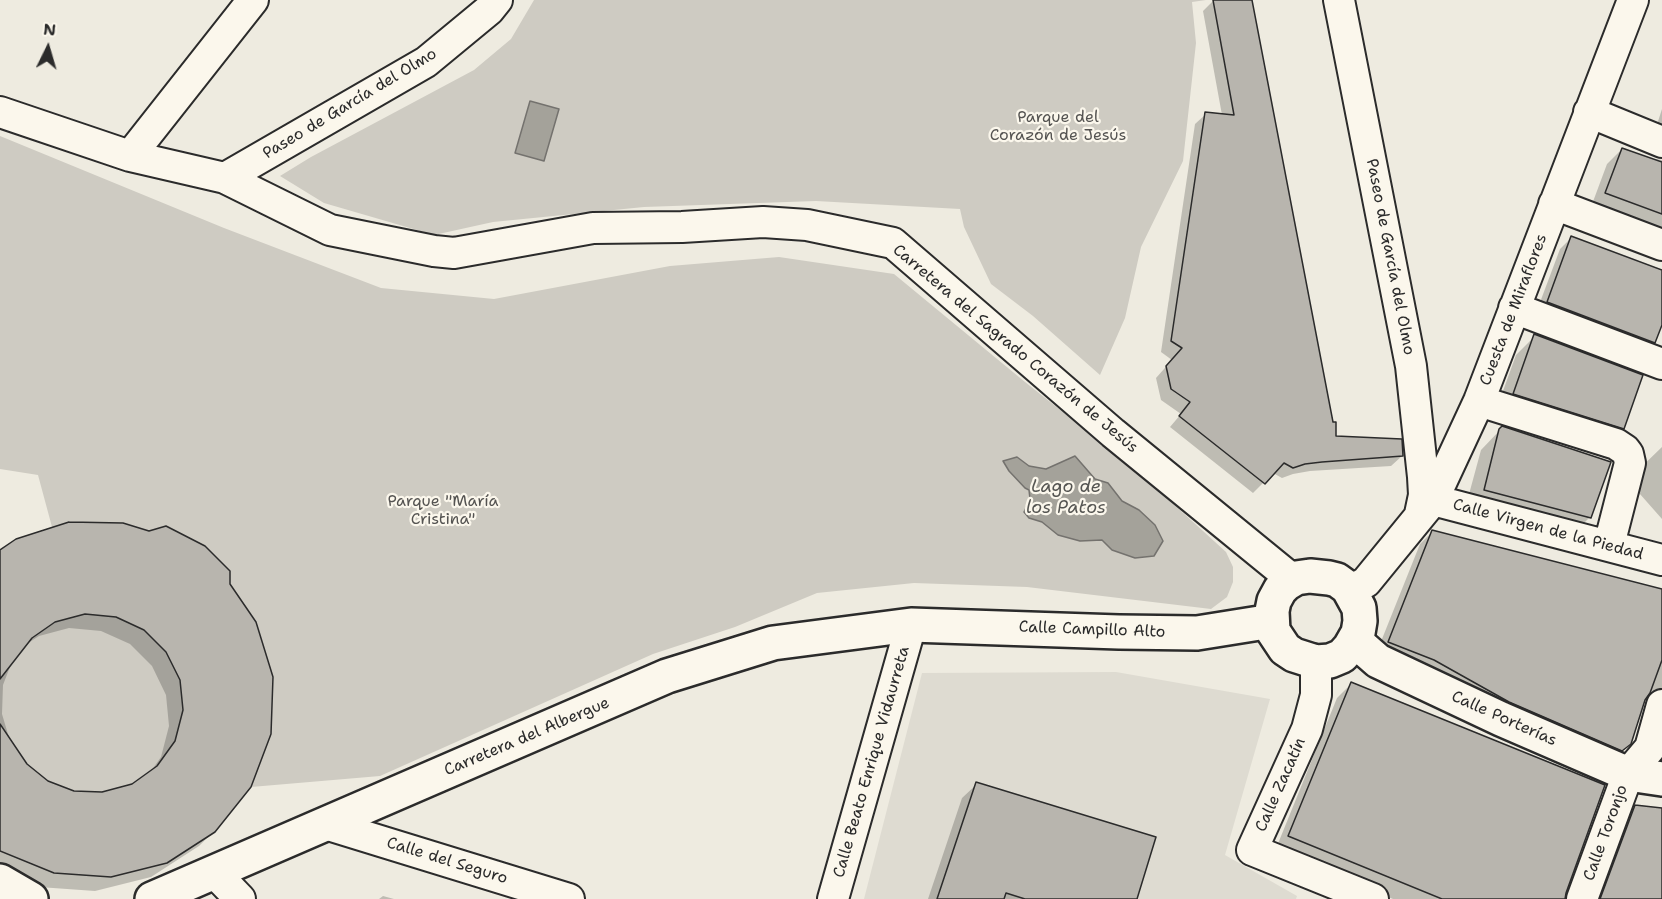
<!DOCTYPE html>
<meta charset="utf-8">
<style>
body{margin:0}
#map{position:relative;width:1662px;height:899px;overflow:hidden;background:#eeebe0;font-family:"Shantell Sans",sans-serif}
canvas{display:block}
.north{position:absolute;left:18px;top:18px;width:60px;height:60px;-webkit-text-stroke:4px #fbf7ec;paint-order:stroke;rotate:5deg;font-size:16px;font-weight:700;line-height:24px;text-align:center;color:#2b2b2b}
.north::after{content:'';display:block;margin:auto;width:21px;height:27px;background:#2b2b2b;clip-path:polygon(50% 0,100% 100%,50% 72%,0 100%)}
</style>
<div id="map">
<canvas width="1662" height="899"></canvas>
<div class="north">N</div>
</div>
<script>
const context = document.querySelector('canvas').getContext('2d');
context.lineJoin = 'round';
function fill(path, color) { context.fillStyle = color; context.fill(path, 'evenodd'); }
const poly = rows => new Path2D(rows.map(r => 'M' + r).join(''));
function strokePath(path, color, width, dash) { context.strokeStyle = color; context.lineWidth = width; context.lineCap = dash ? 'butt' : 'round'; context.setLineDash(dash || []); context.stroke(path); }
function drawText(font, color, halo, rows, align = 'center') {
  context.font = font + ' "Shantell Sans",sans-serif'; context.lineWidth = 4.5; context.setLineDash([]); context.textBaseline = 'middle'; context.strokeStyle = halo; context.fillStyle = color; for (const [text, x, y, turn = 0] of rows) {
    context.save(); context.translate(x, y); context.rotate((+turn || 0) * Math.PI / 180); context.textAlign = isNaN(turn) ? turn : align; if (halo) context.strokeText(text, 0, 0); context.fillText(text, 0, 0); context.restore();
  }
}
fill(poly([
 [1116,672,1270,699,1225,855,1297,896,1296,899,864,899,922,673]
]), '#dedbd1');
fill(poly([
 [534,0,1206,0,1192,2,1196,43,1183,161,1141,247,1125,318,1100,375,1033,316,991,284,964,227,960,209,816,201,644,207,493,222,434,235,324,203,280,176,311,157,474,70,511,39],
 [0,136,224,228,381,288,494,299,670,266,779,257,894,274,1025,382,1135,469,1226,552,1233,567,1233,582,1227,597,1211,609,1027,587,914,583,817,593,735,627,653,654,380,776,251,787,215,832,167,863,111,877,54,873,0,851,0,550,16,539,52,527,38,475,0,469]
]), '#cecbc2');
const water = poly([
 [530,101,559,109,544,161,515,153,530,101],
 [1075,456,1095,479,1108,483,1122,501,1139,510,1155,525,1163,541,1154,556,1135,558,1112,550,1102,540,1080,541,1058,535,1042,522,1029,518,1024,512,1030,499,1029,490,1025,488,1009,471,1003,461,1017,457,1029,466,1046,469,1075,456]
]);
fill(water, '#a4a29a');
strokePath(water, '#74726e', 1.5);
fill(poly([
 [1214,0,1250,0,1334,438,1402,456,1391,466,1310,471,1293,474,1282,478,1273,473,1253,493,1170,427,1181,414,1161,400,1156,378,1172,360,1161,352,1195,124,1206,114,1222,115,1203,11],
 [1662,109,1662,147,1652,140],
 [1622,149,1653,160,1655,159,1662,160,1662,231,1591,207,1607,164],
 [1571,238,1662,271,1662,320,1654,342,1642,353,1536,313,1560,249],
 [1535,336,1622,428,1603,447,1495,413,1516,355],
 [1502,428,1590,517,1570,537,1465,509,1481,450],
 [1662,447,1662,519,1632,485,1633,475],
 [1433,531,1662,590,1662,706,1654,701,1644,700,1633,739,1608,763,1376,654,1420,544],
 [149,533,214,831,199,846,151,877,95,891,39,887,0,871,0,551],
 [69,628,101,631,130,644,152,666,166,695,169,726,161,757,149,774,133,786,102,794,74,792,47,782,26,765,10,741,2,714,3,685,13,659,22,647,39,636],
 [1351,684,1564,899,1393,899,1275,851,1337,698],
 [977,784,1135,899,928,899,962,798],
 [1636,806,1662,810,1662,899,1592,899,1621,821],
 [383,896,394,899,379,899]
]), '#0003');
const building = poly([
 [1213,0,1252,0,1333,422,1336,422,1336,436,1402,439,1403,456,1322,462,1305,464,1293,468,1284,463,1265,484,1179,416,1190,402,1171,389,1166,366,1182,348,1171,341,1205,112,1234,115,1213,0],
 [1622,148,1662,162,1662,214,1605,193,1622,148],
 [1571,236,1662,270,1662,325,1655,343,1547,302,1571,236],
 [1534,334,1643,375,1624,429,1513,394,1534,334],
 [1502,426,1611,462,1591,518,1484,490,1499,429,1502,426],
 [69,522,123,523,149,531,166,526,205,546,230,571,230,584,256,622,273,677,271,734,251,787,215,832,167,863,111,877,54,873,0,851,0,724,27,764,48,781,74,791,102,792,132,784,157,766,175,741,183,710,180,680,166,652,144,630,116,617,85,614,55,622,32,638,0,679,0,550,16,539,69,522],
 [1432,530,1662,589,1662,660,1650,693,1645,700,1631,744,1622,751,1509,702,1434,660,1388,642,1432,530],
 [1351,682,1605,785,1566,893,1565,899,1442,899,1288,836,1351,682],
 [976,782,1156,837,1137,899,1025,899,1006,893,1004,899,937,899,976,782],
 [1635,805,1662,808,1662,899,1600,899,1635,805]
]);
fill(building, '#b8b5ae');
strokePath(building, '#2b2b2b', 1.5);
const street = poly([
 [1339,0,1411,366,1423,477,1424,495,1420,514],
 [0,112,130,156,225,178,330,230,434,251,454,253,593,228,682,227,763,222,807,225,893,243,1113,433,1293,580],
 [1589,112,1662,142],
 [130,156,253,0],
 [225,178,426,62,489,10,497,0],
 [1554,204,1662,245],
 [1514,308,1662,364],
 [1479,401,1616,444,1625,450,1628,454,1630,463,1609,545],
 [1433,500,1662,560],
 [1348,588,1359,586,1366,582,1433,500,1479,401,1633,0],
 [1316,662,1316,695,1307,729,1252,850,1373,899],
 [325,824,569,899],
 [214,872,240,899],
 [833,899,911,625],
 [1582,899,1628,774,1650,748,1662,705]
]);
const secondary = poly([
 [1310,576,1329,578,1337,580,1348,588,1359,608,1360,621,1358,633,1350,647,1342,656,1330,661,1316,662,1294,655,1285,649,1273,631,1272,611,1274,601,1280,590,1286,584,1296,578,1310,576],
 [1354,640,1378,661,1501,719,1628,774,1662,779],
 [0,881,31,899],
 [152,899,667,676,773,643,911,625,1119,632,1197,633,1272,621]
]);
strokePath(street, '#2b2b2b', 34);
strokePath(secondary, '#2b2b2b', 38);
strokePath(street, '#fbf7ec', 30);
strokePath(secondary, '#fbf7ec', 33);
drawText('16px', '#2b2b2b', '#fbf7ec', [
 ["Paseo de García del Olmo",350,104,-31],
 ["Paseo de García del Olmo",1390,257,79],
 ["Cuesta de Miraflores",1514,310,-69],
 ["Carretera del Sagrado Corazón de Jesús",1015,349,40],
 ["Calle Virgen de la Piedad",1548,530,15],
 ["Calle Campillo Alto",1092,630,2],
 ["Calle Porterías",1504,719,24],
 ["Carretera del Albergue",527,737,-23],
 ["Calle Beato Enrique Vidaurreta",872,762,-74],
 ["Calle Zacatín",1281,785,-66],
 ["Calle Toronjo",1606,833,-70],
 ["Calle del Seguro",447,861,17]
]);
drawText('16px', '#545351', '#fbf7ec', [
 ["Parque del",1058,118],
 ["Corazón de Jesús",1058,136],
 ["Parque \"María",443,502],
 ["Cristina\"",443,520]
]);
drawText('italic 18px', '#555552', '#fbf7ec', [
 ["Lago de",1066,487],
 ["los Patos",1066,508]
]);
</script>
